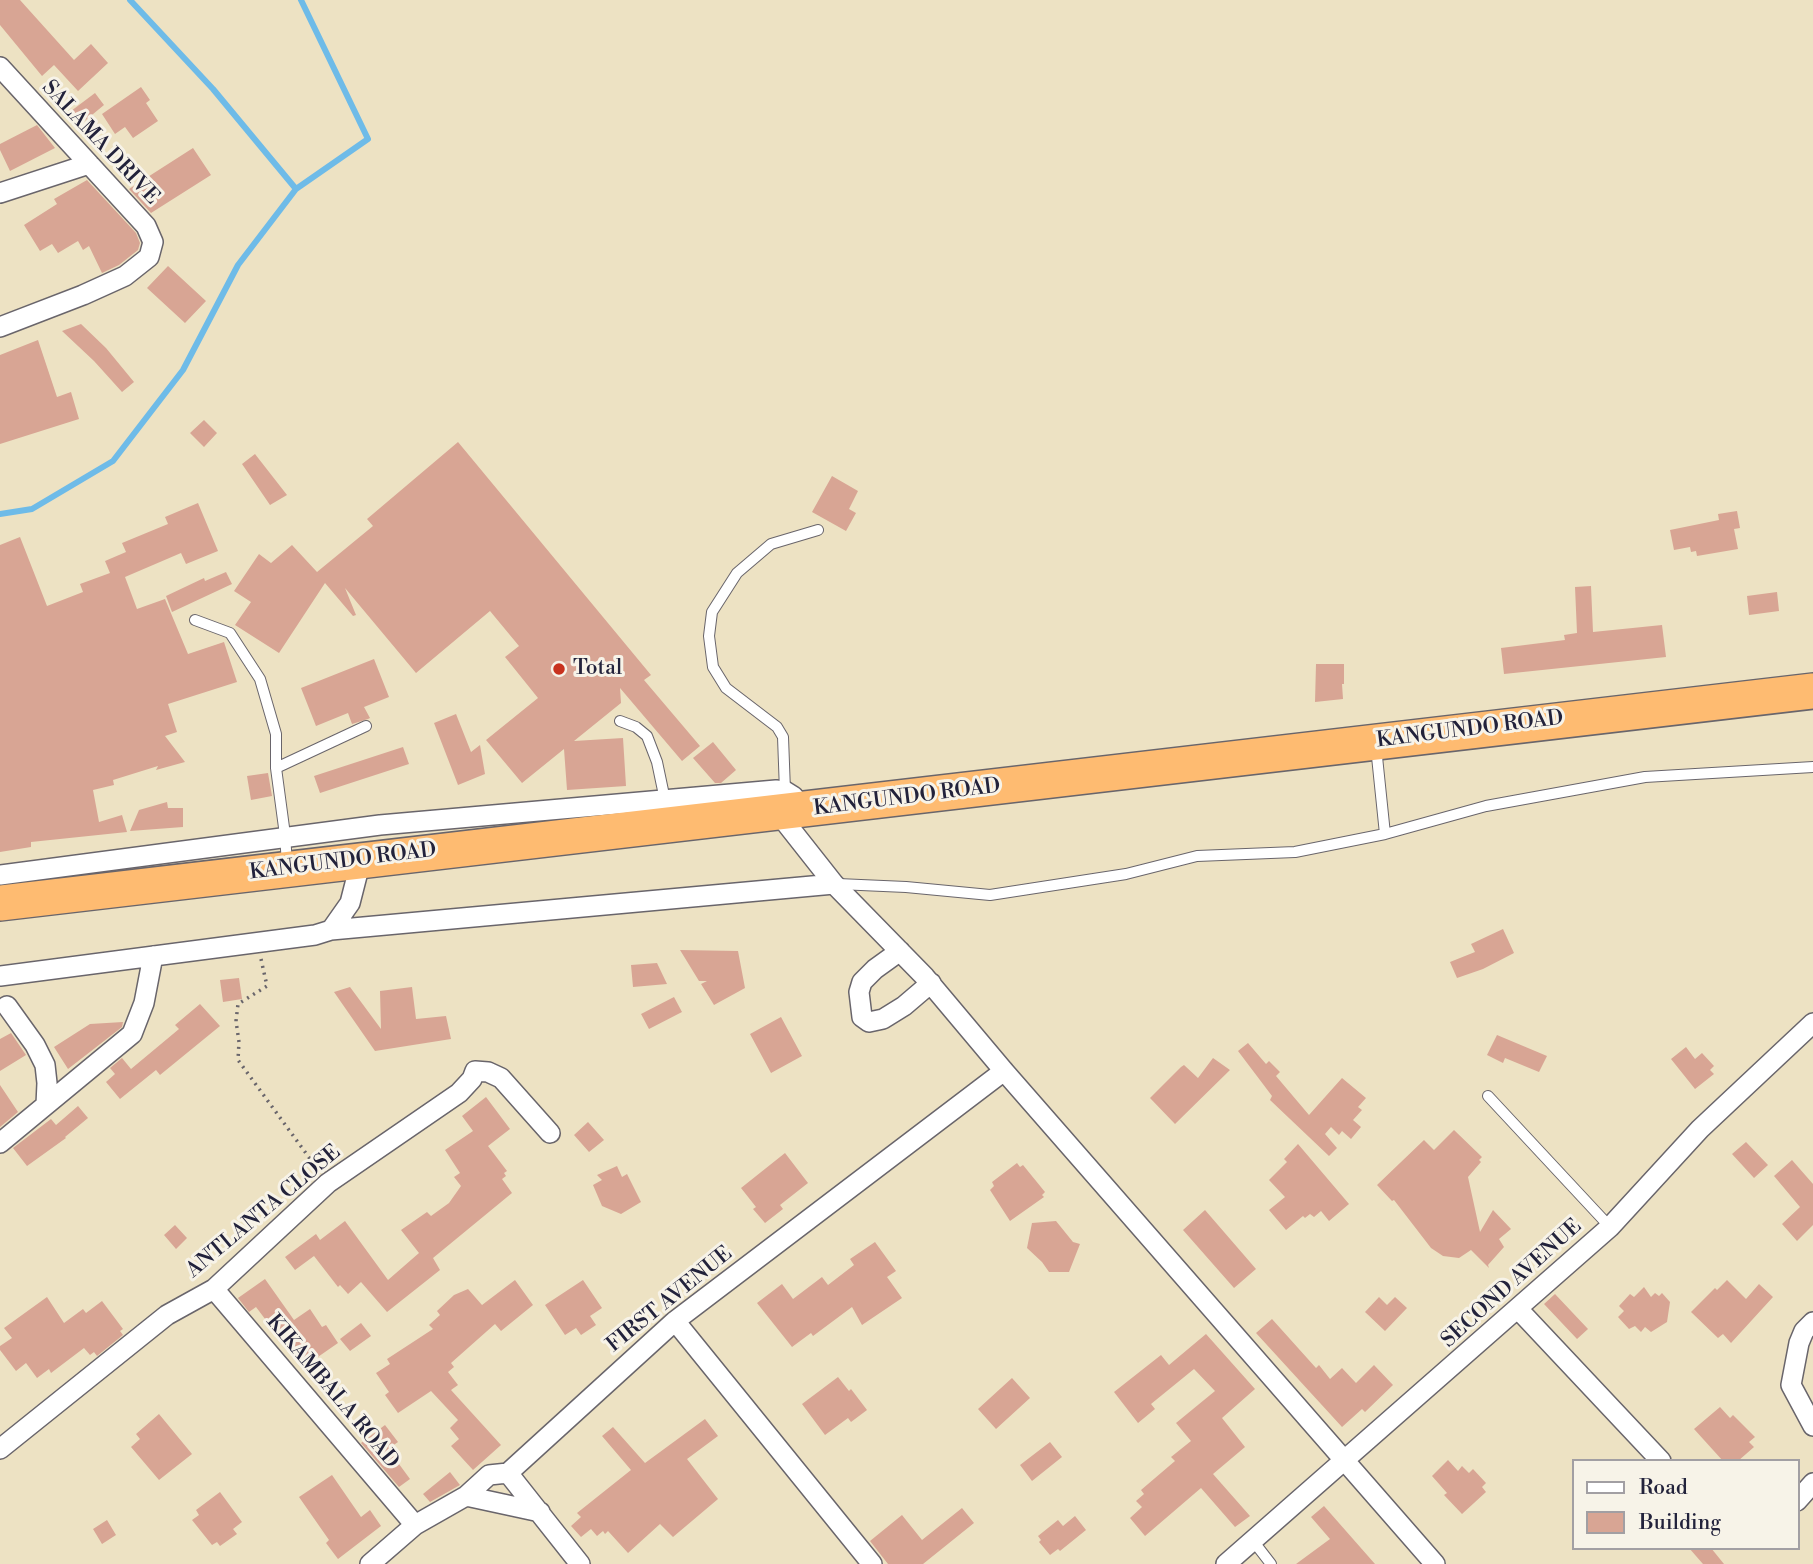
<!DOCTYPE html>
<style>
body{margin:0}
#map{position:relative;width:1813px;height:1564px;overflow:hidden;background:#ede2c3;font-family:"Libre Bodoni",serif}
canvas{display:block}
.legend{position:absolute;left:1572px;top:1459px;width:228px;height:91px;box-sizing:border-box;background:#f7f3e8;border:2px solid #a29fa3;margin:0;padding:9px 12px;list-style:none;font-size:21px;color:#22223b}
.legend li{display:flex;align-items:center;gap:14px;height:35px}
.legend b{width:35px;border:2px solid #a29fa3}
</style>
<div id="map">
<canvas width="1813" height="1564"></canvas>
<ul class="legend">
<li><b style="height:9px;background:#fff"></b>Road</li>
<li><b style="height:19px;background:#d8a594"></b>Building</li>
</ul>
</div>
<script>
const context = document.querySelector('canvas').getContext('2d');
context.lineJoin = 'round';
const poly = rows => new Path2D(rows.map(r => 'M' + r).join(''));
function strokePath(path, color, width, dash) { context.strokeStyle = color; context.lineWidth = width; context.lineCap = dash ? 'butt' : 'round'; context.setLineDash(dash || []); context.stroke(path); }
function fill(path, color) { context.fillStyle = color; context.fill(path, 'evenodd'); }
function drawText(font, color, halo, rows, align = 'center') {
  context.font = font + ' "Libre Bodoni",serif'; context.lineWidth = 6; context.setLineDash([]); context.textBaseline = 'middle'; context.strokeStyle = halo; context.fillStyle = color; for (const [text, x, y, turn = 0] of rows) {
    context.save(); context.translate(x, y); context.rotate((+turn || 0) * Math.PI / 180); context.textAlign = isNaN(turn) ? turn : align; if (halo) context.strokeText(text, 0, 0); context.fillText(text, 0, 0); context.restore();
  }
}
strokePath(poly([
 [130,0,213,89,296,189],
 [0,514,32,509,113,461,183,370,238,265,296,189,368,139,301,0]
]), '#6ebbe8', 6);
fill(poly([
 [0,0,20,0,74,60,91,44,108,63,78,91,54,65,42,76,0,25],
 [141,87,150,100,146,103,158,121,133,138,125,127,115,134,102,114],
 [95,93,104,105,81,124,71,111],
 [37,125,55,148,10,171,0,150,0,144],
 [193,148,211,175,151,213,129,189],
 [87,180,136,233,140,243,138,250,119,265,102,273,89,246,83,250,78,241,58,253,52,244,40,251,24,225,57,204,54,199],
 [168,266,206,301,185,323,147,288],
 [81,324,106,348,134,382,122,392,94,361,62,331],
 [38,340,57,397,71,392,79,419,0,444,0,355],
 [204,420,217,433,204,447,190,433],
 [458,442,651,675,644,680,700,746,682,761,620,688,621,703,574,741,623,738,626,786,567,790,564,749,522,783,486,740,538,698,505,657,519,646,490,611,416,673,345,588,356,615,353,616,325,583,279,653,235,625,251,602,234,591,259,554,271,563,292,545,317,572,373,526,367,519],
 [255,454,287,495,270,505,242,464],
 [832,476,858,491,849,509,856,513,846,531,812,512],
 [198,503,218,551,186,564,181,553,125,577,137,609,165,599,188,654,224,642,237,682,168,704,177,732,165,736,185,762,156,770,158,766,113,780,114,785,93,790,99,822,122,815,127,832,31,842,31,847,0,852,0,545,20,537,47,606,83,592,80,584,110,573,105,561,126,552,122,543,168,524,165,517],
 [1737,511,1740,528,1734,529,1738,549,1697,556,1696,551,1691,552,1690,547,1674,550,1670,530,1719,520,1718,514],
 [226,572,232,584,172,612,166,596,204,578,205,581],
 [1591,586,1593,632,1662,625,1666,657,1504,674,1501,648,1565,640,1564,635,1577,633,1575,587],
 [1777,592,1779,611,1749,615,1747,596],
 [374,659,389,697,364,707,370,718,368,719,352,724,348,713,316,726,301,688],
 [1316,664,1344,664,1344,684,1342,684,1343,699,1315,702],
 [456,714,471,752,480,745,485,774,458,785,434,723],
 [713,742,736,770,721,783,715,783,693,758],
 [403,747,409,764,320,793,314,776],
 [268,773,272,796,251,800,247,776],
 [167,802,168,808,183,808,183,827,130,831,139,810],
 [1503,929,1514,953,1483,969,1457,978,1450,962,1475,952,1471,944],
 [680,950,738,951,745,988,714,1005,701,984,707,981,699,981],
 [657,963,667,984,633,987,631,965],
 [239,978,242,999,223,1002,220,980],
 [350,987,381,1029,380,991,412,987,416,1019,446,1016,451,1039,375,1051,334,992],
 [674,997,682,1012,649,1029,641,1014],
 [200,1004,220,1026,160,1075,156,1070,120,1099,106,1082,115,1074,110,1068,122,1058,131,1069,179,1029,175,1025],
 [781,1017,802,1056,771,1073,750,1034],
 [123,1022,122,1027,68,1069,54,1047,90,1024],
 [11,1033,26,1055,0,1071,0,1039],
 [1497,1035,1547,1056,1539,1072,1505,1058,1503,1063,1487,1055],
 [1248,1043,1266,1064,1269,1061,1280,1072,1276,1076,1309,1115,1342,1078,1366,1098,1358,1107,1362,1110,1353,1120,1361,1127,1351,1139,1342,1131,1339,1135,1331,1127,1325,1134,1337,1148,1329,1156,1270,1100,1272,1096,1238,1051],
 [1686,1047,1695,1059,1702,1053,1714,1066,1710,1070,1714,1074,1695,1089,1671,1059],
 [1213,1058,1230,1070,1175,1124,1150,1098,1181,1067,1184,1065,1198,1078],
 [0,1085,18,1112,0,1127],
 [486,1097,510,1129,488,1146,507,1171,504,1173,506,1176,502,1179,512,1193,433,1258,440,1270,387,1312,361,1282,348,1294,340,1285,338,1287,314,1256,295,1270,285,1257,316,1234,320,1240,345,1221,388,1280,419,1253,401,1230,427,1212,431,1216,449,1203,461,1186,454,1177,460,1173,445,1150,473,1131,462,1116],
 [78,1106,88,1118,65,1137,66,1138,27,1166,13,1148,51,1119,56,1125],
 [588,1122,604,1140,589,1152,574,1135],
 [1454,1130,1482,1157,1479,1160,1481,1162,1468,1177,1480,1232,1493,1210,1511,1229,1499,1239,1504,1247,1488,1265,1489,1268,1471,1250,1459,1258,1443,1256,1431,1248,1394,1200,1392,1201,1377,1185,1424,1140,1434,1150],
 [1746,1142,1768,1165,1754,1178,1732,1154],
 [1298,1144,1349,1204,1329,1221,1321,1211,1314,1217,1310,1214,1305,1218,1303,1216,1286,1230,1269,1210,1285,1197,1269,1180,1287,1162,1284,1159],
 [785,1153,808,1183,780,1205,783,1209,765,1223,753,1209,756,1207,741,1188],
 [1792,1160,1813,1184,1813,1225,1797,1241,1782,1224,1800,1207,1774,1176],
 [1017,1163,1020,1167,1023,1165,1045,1192,1042,1195,1044,1197,1010,1221,990,1190,994,1186,992,1182],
 [617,1166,622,1177,627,1174,641,1202,621,1214,602,1206,593,1185,602,1180,597,1175],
 [1205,1210,1256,1269,1234,1288,1183,1230],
 [1056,1221,1073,1242,1080,1244,1069,1272,1049,1272,1042,1262,1027,1248,1032,1223],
 [175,1225,187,1238,176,1249,164,1235],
 [875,1242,896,1271,887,1277,902,1298,862,1325,852,1307,813,1336,811,1333,792,1347,757,1303,782,1284,793,1299,822,1277,828,1285,854,1265,850,1259],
 [265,1279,294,1320,310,1309,322,1327,326,1325,338,1343,302,1368,256,1307,249,1312,238,1298],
 [515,1280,533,1305,501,1331,495,1324,451,1363,454,1367,448,1372,458,1385,451,1390,501,1445,473,1470,451,1446,459,1439,450,1428,458,1420,431,1391,398,1413,385,1395,389,1392,376,1373,390,1364,387,1359,433,1329,429,1325,440,1315,437,1311,454,1295,468,1289,482,1305],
 [583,1280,602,1308,590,1316,596,1325,581,1335,576,1328,565,1335,545,1305],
 [1727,1280,1746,1299,1759,1284,1773,1297,1731,1343,1723,1334,1718,1338,1691,1312,1715,1288,1717,1290],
 [1644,1287,1651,1297,1655,1293,1659,1296,1662,1293,1670,1302,1667,1322,1651,1332,1645,1327,1641,1332,1635,1326,1629,1329,1618,1317,1624,1311,1619,1306,1630,1294,1634,1297],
 [1555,1294,1588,1329,1577,1339,1544,1304],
 [47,1297,64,1323,83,1309,86,1313,102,1301,123,1329,120,1331,123,1335,97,1356,94,1352,90,1355,84,1348,51,1373,49,1369,37,1378,26,1363,16,1371,0,1350,0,1346,12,1338,4,1328],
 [1379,1297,1387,1305,1395,1297,1407,1308,1385,1331,1365,1312],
 [1272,1319,1316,1368,1319,1365,1330,1379,1342,1368,1356,1383,1374,1365,1393,1385,1365,1412,1362,1409,1342,1427,1256,1333],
 [361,1323,371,1336,350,1351,340,1339],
 [1206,1334,1255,1389,1222,1418,1245,1447,1213,1474,1250,1516,1235,1527,1201,1488,1145,1536,1130,1518,1142,1507,1136,1501,1144,1494,1141,1490,1175,1461,1171,1457,1191,1441,1176,1423,1215,1391,1194,1369,1151,1404,1155,1409,1138,1423,1114,1392,1161,1355,1169,1365],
 [838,1377,849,1391,851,1389,867,1410,851,1422,848,1418,825,1435,802,1404],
 [1012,1378,1030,1398,996,1429,978,1409],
 [1720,1407,1730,1418,1733,1415,1755,1437,1749,1442,1754,1447,1738,1461,1723,1461,1694,1429],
 [159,1414,192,1454,159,1480,131,1447,140,1439,136,1434],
 [705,1419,718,1436,687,1459,718,1499,673,1537,660,1524,628,1553,608,1531,605,1534,603,1531,597,1536,591,1529,581,1537,571,1526,581,1517,577,1513,631,1470,602,1436,613,1427,645,1463],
 [385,1425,398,1442,388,1449,410,1479,399,1487,361,1443],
 [1050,1442,1062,1457,1032,1481,1020,1465],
 [1448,1460,1458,1471,1462,1466,1469,1473,1473,1469,1486,1483,1482,1487,1486,1492,1462,1514,1444,1495,1447,1493,1432,1476],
 [450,1472,460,1485,430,1502,423,1494],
 [332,1475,361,1517,370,1510,381,1526,338,1559,326,1543,329,1540,299,1497],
 [220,1492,242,1522,233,1529,237,1534,220,1546,217,1542,212,1545,192,1520,199,1515,196,1510],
 [1324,1506,1375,1564,1296,1564,1330,1539,1311,1517],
 [962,1508,974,1523,923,1564,888,1564,870,1541,902,1515,922,1540],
 [1075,1516,1086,1530,1060,1551,1058,1549,1050,1555,1039,1542,1041,1540,1038,1536,1058,1520,1063,1526],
 [107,1520,116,1535,102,1544,93,1529],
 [1689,1548,1711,1548,1724,1564,1703,1564]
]), '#d8a594');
const lane = poly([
 [195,620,230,633,260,679,276,734,276,768,285,835,287,864],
 [620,721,636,727,647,736,657,762,665,800],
 [1376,747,1385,834],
 [276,768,366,726],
 [785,791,783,737,777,727,726,688,713,667,709,636,712,612,737,573,771,544,818,530],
 [838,884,906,887,990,895,1126,874,1197,856,1295,852,1385,834,1486,806,1645,777,1813,767],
 [1488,1096,1610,1227],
 [1254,1542,1271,1564]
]);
const street = poly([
 [0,67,146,226,153,242,149,257,125,276,83,295,0,327],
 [0,193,89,164],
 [778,813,834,884,925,977,1004,1071,1435,1564],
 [0,875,380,825,776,790,785,791,793,796,805,810],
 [331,930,834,884],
 [900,951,875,969,862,982,859,992,862,1017,869,1022,883,1019,904,1006,931,983],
 [0,976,315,935,331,930,350,903,361,860],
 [46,1105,132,1034,144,1003,153,956],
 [0,1143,46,1105,47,1083,45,1065,35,1045,7,1006],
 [214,1289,415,1525],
 [1518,1309,1661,1461],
 [675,1321,872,1564],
 [1813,1322,1804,1331,1799,1343,1791,1385,1813,1426],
 [0,1449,167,1315,214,1289,328,1183,459,1093,472,1079,475,1071,488,1072,501,1078,550,1133],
 [508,1473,580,1564],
 [466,1496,540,1512],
 [1797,1501,1813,1483],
 [370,1564,415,1525,466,1496,489,1475,508,1473,675,1321,1004,1071],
 [1226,1564,1610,1227,1700,1129,1813,1023]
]);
const highway = poly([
 [0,903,1813,691]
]);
strokePath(lane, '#69656b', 12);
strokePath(street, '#69656b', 22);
strokePath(highway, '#69656b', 38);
strokePath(poly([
 [261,959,267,986,238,1004,236,1021,239,1042,238,1060,316,1167]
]), '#69656b', 3.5, [2, 5]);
strokePath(lane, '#fff', 10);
strokePath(street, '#fff', 19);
strokePath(highway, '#febb71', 35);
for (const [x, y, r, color] of [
 [559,669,7,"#c8321e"]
]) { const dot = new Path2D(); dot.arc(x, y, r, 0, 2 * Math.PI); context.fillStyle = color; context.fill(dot); strokePath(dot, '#f7f3e8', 2.5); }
drawText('21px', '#22223b', '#f7f3e8', [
 ["SALAMA DRIVE",100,143,47],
 ["KANGUNDO ROAD",1470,730,-7],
 ["KANGUNDO ROAD",907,798,-7],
 ["KANGUNDO ROAD",343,862,-7],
 ["ANTLANTA CLOSE",264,1212,-40],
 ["SECOND AVENUE",1512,1284,-42],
 ["FIRST AVENUE",670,1300,-39],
 ["KIKAMBALA ROAD",332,1392,50]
]);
drawText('21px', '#22223b', '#f7f3e8', [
 ["Total",573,669]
], 'left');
</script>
